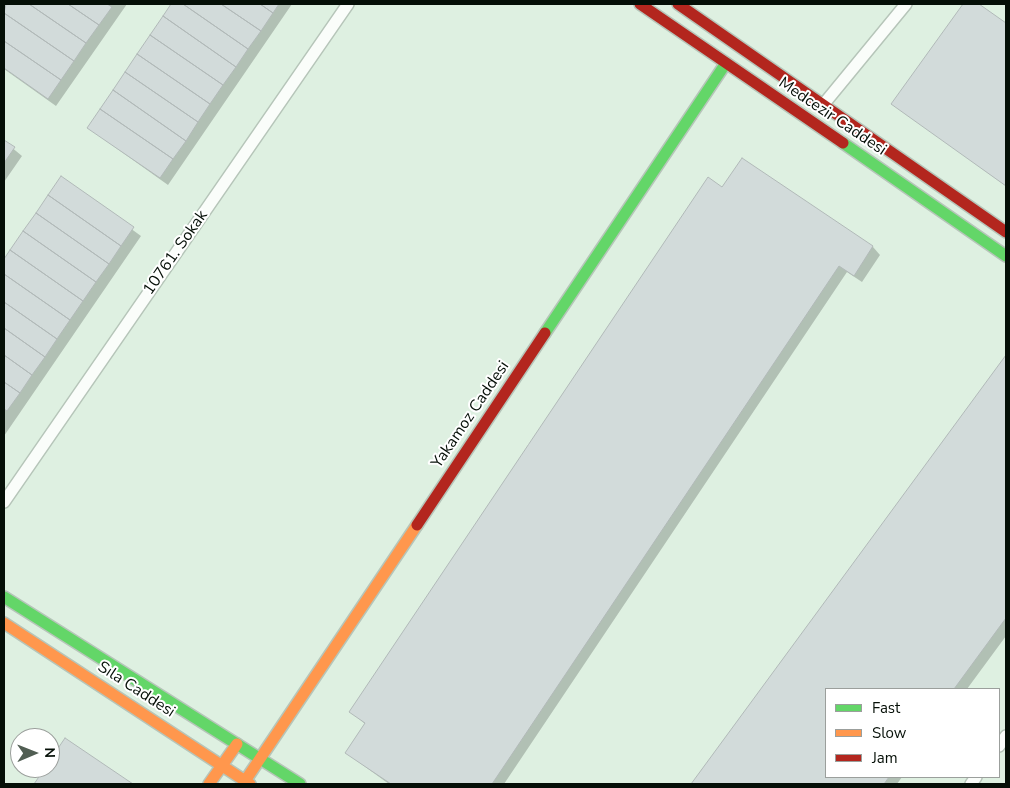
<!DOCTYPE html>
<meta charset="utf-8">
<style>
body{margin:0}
#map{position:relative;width:1010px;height:788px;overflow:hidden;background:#def0e1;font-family:"Nunito Sans",sans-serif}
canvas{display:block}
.frame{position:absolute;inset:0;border:5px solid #050f07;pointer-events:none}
.legend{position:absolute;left:825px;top:688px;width:175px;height:90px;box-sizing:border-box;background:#fff;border:1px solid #9b9f9c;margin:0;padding:6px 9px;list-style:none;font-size:15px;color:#050f07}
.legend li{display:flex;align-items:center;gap:10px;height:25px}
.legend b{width:25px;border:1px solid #9b9f9c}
.north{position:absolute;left:10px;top:728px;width:50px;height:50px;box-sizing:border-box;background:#fff;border:1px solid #9b9f9c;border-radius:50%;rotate:89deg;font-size:14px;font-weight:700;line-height:20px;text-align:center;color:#050f07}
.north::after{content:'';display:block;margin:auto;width:18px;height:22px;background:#515e53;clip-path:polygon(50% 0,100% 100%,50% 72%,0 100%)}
</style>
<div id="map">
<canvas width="1010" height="788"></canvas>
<div class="frame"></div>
<ul class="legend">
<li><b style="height:6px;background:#63d668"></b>Fast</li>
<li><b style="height:6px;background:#ff974d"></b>Slow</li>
<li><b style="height:6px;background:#b3261e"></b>Jam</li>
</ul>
<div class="north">N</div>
</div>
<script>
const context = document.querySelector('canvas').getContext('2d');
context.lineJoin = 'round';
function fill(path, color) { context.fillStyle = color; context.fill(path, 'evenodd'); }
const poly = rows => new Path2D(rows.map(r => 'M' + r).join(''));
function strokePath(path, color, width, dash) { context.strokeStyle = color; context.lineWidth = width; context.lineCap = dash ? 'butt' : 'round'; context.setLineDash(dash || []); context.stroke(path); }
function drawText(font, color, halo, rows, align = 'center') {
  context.font = font + ' "Nunito Sans",sans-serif'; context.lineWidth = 4; context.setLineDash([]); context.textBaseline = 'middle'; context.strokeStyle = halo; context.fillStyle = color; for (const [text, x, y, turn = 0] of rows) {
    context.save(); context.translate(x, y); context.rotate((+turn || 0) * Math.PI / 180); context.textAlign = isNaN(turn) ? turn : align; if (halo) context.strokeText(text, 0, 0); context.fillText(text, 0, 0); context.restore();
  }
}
fill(poly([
 [7,4,127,4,56,106,4,69,4,9],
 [173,4,292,4,168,185,88,128],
 [964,4,977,4,1006,24,1006,186,893,104],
 [4,141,22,156,4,182],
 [742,159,873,247,880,255,862,282,847,272,504,784,389,784,346,753,365,724,351,712],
 [61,178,141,236,4,436,4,262],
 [1006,357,1006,636,967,689,826,689,826,777,902,777,897,784,692,784],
 [65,740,130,784,35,784,46,768,50,768,50,762]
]), '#0003');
const building = poly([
 [6,4,29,4,86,43,74,61,4,13,6,4],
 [29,4,68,4,99,25,86,43,29,4],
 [68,4,107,4,112,7,99,25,68,4],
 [171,4,183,4,248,49,236,67,163,16,171,4],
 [183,4,221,4,261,31,248,49,183,4],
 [221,4,260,4,273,13,261,31,221,4],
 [260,4,279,4,273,13,260,4],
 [963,4,979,4,1006,23,1006,186,891,104,963,4],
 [4,13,74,61,61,80,4,41,4,13],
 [163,16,236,67,223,85,150,35,163,16],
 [150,35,223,85,210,104,137,54,150,35],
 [4,41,61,80,48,99,4,68,4,41],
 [137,54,210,104,198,122,125,72,137,54],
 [125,72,198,122,186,141,113,90,125,72],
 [113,90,186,141,173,159,100,109,113,90],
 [100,109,173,159,160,178,87,128,100,109],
 [4,140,15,147,4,163,4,140],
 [742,158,873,246,854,276,839,266,492,784,391,784,345,753,365,723,349,712,708,177,722,187,742,158],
 [61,176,134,227,121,246,48,195,61,176],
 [48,195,121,246,109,264,36,213,48,195],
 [36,213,109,264,96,282,23,231,36,213],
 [23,231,96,282,83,301,10,250,23,231],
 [10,250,83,301,70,320,4,274,4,259,10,250],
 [4,274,70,320,57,339,4,302,4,274],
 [4,302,57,339,45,357,4,328,4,302],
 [4,328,45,357,32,375,4,355,4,328],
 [4,355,32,375,20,393,4,382,4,355],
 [1006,355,1006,618,954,689,826,689,826,777,889,777,884,784,691,784,1006,355],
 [4,382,20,393,7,411,4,409,4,382],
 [65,738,133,784,34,784,45,768,50,768,50,760,65,738]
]);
fill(building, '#d2dbda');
strokePath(building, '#b1b9b8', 1);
const street = poly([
 [823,105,906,4],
 [4,502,348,4],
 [999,746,1006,736],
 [971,784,976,777]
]);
const fast = poly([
 [843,143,1006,256],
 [545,333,726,63],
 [4,597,300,784]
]);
const slow = poly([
 [4,623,250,784],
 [209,784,237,744],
 [243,784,417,525]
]);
const jam = poly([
 [640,4,843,143],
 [678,4,1006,232],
 [417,525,545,333]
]);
strokePath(street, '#b6c5b9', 14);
strokePath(fast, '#b6c5b9', 14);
strokePath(slow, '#b6c5b9', 14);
strokePath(jam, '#b6c5b9', 14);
strokePath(street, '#fafdfa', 11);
strokePath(fast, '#63d668', 11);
strokePath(slow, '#ff974d', 11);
strokePath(jam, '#b3261e', 11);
drawText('16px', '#050f07', '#fff', [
 ["Medcezir Caddesi",832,117,34],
 ["10761. Sokak",176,253,-55],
 ["Yakamoz Caddesi",471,415,-56],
 ["Sıla Caddesi",136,690,33]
]);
</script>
